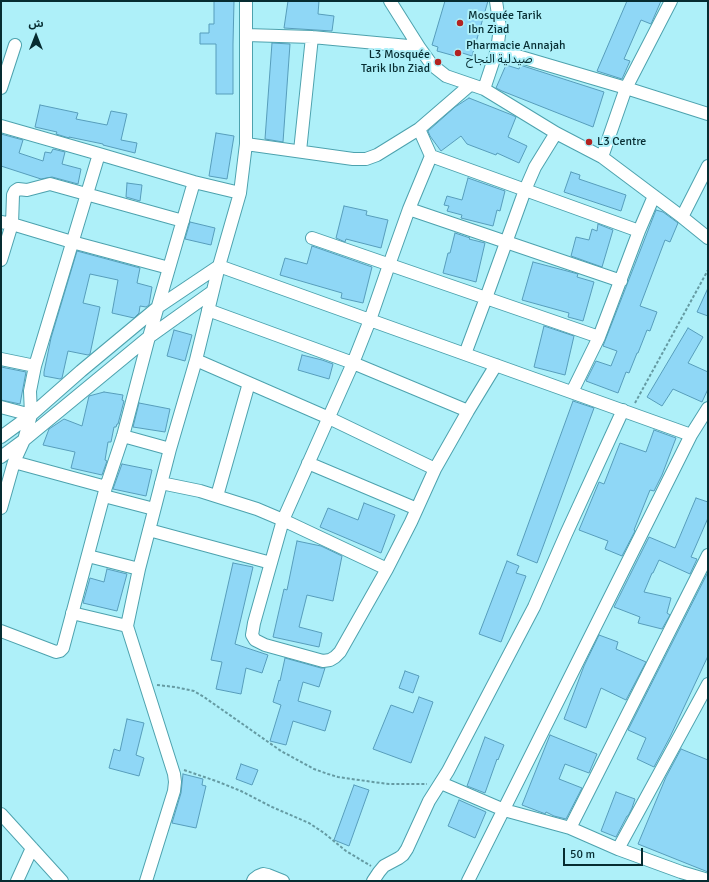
<!DOCTYPE html>
<meta charset="utf-8">
<style>
body{margin:0}
#map{position:relative;width:709px;height:882px;overflow:hidden;background:#aef0f9;font-family:Signika,"Noto Sans Arabic",sans-serif}
canvas{display:block}
.frame{position:absolute;inset:0;border:2px solid #062c31;pointer-events:none}
.north{position:absolute;left:16px;top:16px;width:40px;height:40px;-webkit-text-stroke:3px #aef0f9;paint-order:stroke;rotate:0deg;font-size:11px;font-weight:700;line-height:16px;text-align:center;color:#062c31}
.north::after{content:'';display:block;margin:auto;width:14px;height:18px;background:#062c31;clip-path:polygon(50% 0,100% 100%,50% 72%,0 100%)}
.scale{position:absolute;left:563px;top:848px;width:80px;height:18px;box-sizing:border-box;border:2px solid #062c31;border-top:0;padding-left:5px;font-size:12px;line-height:14px;white-space:nowrap;color:#062c31;-webkit-text-stroke:3px #aef0f9;paint-order:stroke}
</style>
<div id="map">
<canvas width="709" height="882"></canvas>
<div class="frame"></div>
<div class="north">ش</div>
<div class="scale">50 m</div>
</div>
<script>
const context = document.querySelector('canvas').getContext('2d');
context.lineJoin = 'round';
function fill(path, color) { context.fillStyle = color; context.fill(path, 'evenodd'); }
const poly = rows => new Path2D(rows.map(r => 'M' + r).join(''));
function strokePath(path, color, width, dash) { context.strokeStyle = color; context.lineWidth = width; context.lineCap = dash ? 'butt' : 'round'; context.setLineDash(dash || []); context.stroke(path); }
function drawText(font, color, halo, rows, align = 'center') {
  context.font = font + ' Signika,"Noto Sans Arabic",sans-serif'; context.lineWidth = 4; context.setLineDash([]); context.textBaseline = 'middle'; context.strokeStyle = halo; context.fillStyle = color; for (const [text, x, y, turn = 0] of rows) {
    context.save(); context.translate(x, y); context.rotate((+turn || 0) * Math.PI / 180); context.textAlign = isNaN(turn) ? turn : align; if (halo) context.strokeText(text, 0, 0); context.fillText(text, 0, 0); context.restore();
  }
}
const building = poly([
 [214,1,234,1,233,44,233,94,216,94,216,44,200,44,200,33,209,33,209,24,214,24,214,1],
 [288,1,319,1,318,14,334,16,332,31,284,28,288,1],
 [445,1,488,1,472,56,456,51,455,56,437,51,438,47,432,45,445,1],
 [627,1,661,1,651,24,641,20,624,59,630,61,622,79,597,71,627,1],
 [272,43,290,44,283,142,265,139,272,43],
 [506,65,519,69,520,65,604,92,593,127,502,91,496,88,506,65],
 [469,98,512,115,516,117,508,137,527,146,519,163,497,153,496,155,467,144,461,136,441,151,430,136,428,131,455,107,469,98],
 [40,105,78,113,76,119,107,125,111,111,127,114,121,140,137,143,135,153,103,145,103,144,69,137,69,138,56,134,57,132,35,127,40,105],
 [216,133,234,136,227,179,209,176,216,133],
 [1,134,23,140,19,153,43,161,45,152,51,153,53,149,65,152,62,164,81,169,78,184,52,177,41,179,1,166,1,134],
 [571,172,580,175,579,179,626,195,621,211,564,192,571,172],
 [468,178,505,191,500,211,497,210,493,226,461,218,462,215,447,211,449,206,444,205,447,196,462,200,468,178],
 [127,183,142,185,140,201,126,197,127,183],
 [344,206,367,211,366,215,388,220,381,248,346,239,345,242,336,238,344,206],
 [656,210,663,212,678,223,670,242,665,240,640,306,657,312,650,331,647,330,638,353,637,353,629,373,626,372,618,393,586,381,596,361,611,366,617,351,603,346,656,210],
 [190,222,215,228,211,245,185,239,190,222],
 [598,224,613,230,602,267,571,256,576,237,589,240,592,229,597,231,598,224],
 [455,233,470,238,469,239,485,243,476,282,443,273,448,253,450,253,455,233],
 [312,246,372,267,363,303,341,298,342,293,280,275,285,258,307,264,312,246],
 [77,251,140,268,137,283,152,287,149,305,146,307,140,306,139,313,134,318,112,313,118,280,90,274,83,303,100,307,90,354,88,355,68,351,62,378,60,379,44,376,44,372,51,338,77,251],
 [533,262,567,271,578,274,577,277,594,282,583,321,568,317,569,313,522,300,533,262],
 [708,288,708,316,697,312,708,288],
 [544,326,574,336,565,375,534,367,544,326],
 [688,328,703,337,688,363,708,372,708,389,702,402,673,389,662,406,647,397,688,328],
 [174,330,192,335,185,361,167,356,174,330],
 [302,355,322,360,333,364,329,379,298,370,302,355],
 [1,367,26,372,20,404,1,400,1,367],
 [104,392,123,395,122,400,124,401,118,424,117,424,116,427,114,427,111,442,108,442,105,460,107,461,102,475,71,468,75,452,43,445,49,429,64,419,82,426,89,396,104,392],
 [573,401,594,408,537,563,517,555,573,401],
 [139,403,170,409,165,432,133,427,139,403],
 [654,430,676,438,662,475,654,491,650,490,634,530,635,531,622,556,605,549,608,541,579,530,599,482,604,484,620,443,646,452,654,430],
 [122,464,152,470,146,496,113,489,122,464],
 [696,498,708,502,708,518,691,557,697,559,690,574,659,560,653,573,652,573,644,592,671,598,667,613,670,615,662,629,638,623,640,617,614,607,649,537,675,548,696,498],
 [364,503,395,515,381,553,320,527,328,508,358,520,364,503],
 [297,541,321,546,342,556,333,601,307,595,299,627,322,633,319,647,273,637,284,589,287,590,297,541],
 [507,561,519,566,516,573,526,576,501,642,479,634,507,561],
 [233,563,253,567,235,644,268,655,262,673,246,668,241,694,216,689,222,662,211,660,233,563],
 [107,569,127,574,117,611,83,603,90,578,104,582,107,569],
 [708,572,708,656,670,737,654,767,637,759,646,738,628,730,708,572],
 [599,635,618,642,616,649,646,662,626,700,601,688,586,728,564,719,584,666,599,635],
 [285,658,321,668,325,668,319,687,303,682,298,701,331,711,325,731,293,721,286,745,270,741,281,705,273,702,279,680,280,681,285,658],
 [405,671,419,676,413,693,399,688,405,671],
 [419,697,433,702,411,763,373,749,391,705,413,713,419,697],
 [127,719,144,723,136,755,144,758,139,776,109,768,114,749,120,751,127,719],
 [550,735,597,754,589,773,565,764,559,779,582,788,566,819,554,816,546,812,545,814,543,813,522,805,550,735],
 [485,737,504,745,498,760,497,759,485,793,467,786,485,737],
 [681,749,708,760,708,872,638,844,666,777,681,749],
 [241,764,258,770,252,785,236,779,241,764],
 [183,774,203,779,202,785,206,786,196,828,172,823,181,793,183,774],
 [354,785,369,790,349,846,334,840,354,785],
 [616,792,635,799,632,808,628,816,627,816,616,837,601,831,616,792],
 [459,800,486,812,475,838,448,826,459,800]
]);
fill(building, '#8fd7f6');
strokePath(building, '#579dbb', 1);
const street = poly([
 [390,1,419,47,432,65,446,76,484,89,556,133,602,157,682,217,708,238],
 [246,35,312,37,419,47],
 [497,50,626,88,708,114],
 [1,88,15,45],
 [484,89,497,50,500,28,496,1],
 [1,126,99,154,194,182,240,193],
 [419,129,431,156,639,231],
 [246,144,353,159,366,159,377,155,419,129,470,85],
 [300,151,312,37],
 [431,156,409,209,389,265,370,320,353,363,283,520,254,623,252,635,255,640,265,645,323,661,330,660,335,657,340,652,387,569,411,522,435,469,468,411,496,365],
 [602,157,626,88,671,1],
 [409,209,621,281],
 [682,217,708,166],
 [1,222,12,224,72,242,169,268],
 [312,238,599,337],
 [1,260,12,224,13,195,15,191,18,189,27,190,50,184,183,221],
 [208,310,353,363,468,411],
 [465,354,486,298,525,190,535,167,556,133],
 [1,359,35,366],
 [196,360,329,418,435,469],
 [572,392,599,337,639,231,654,196],
 [1,407,31,415],
 [123,436,170,449],
 [1,437,31,415,81,371,158,307,219,266,691,435],
 [1,457,24,440,149,337,212,292],
 [14,462,106,487],
 [308,463,417,509],
 [161,483,200,491,257,509,283,520,387,569],
 [104,496,154,509],
 [217,496,249,383],
 [1,508,14,462,24,440,31,415,30,391,35,366,99,154],
 [149,530,271,563],
 [88,556,139,569],
 [72,613,127,626],
 [1,631,56,652,60,651,63,648,106,487,123,436,149,337,194,182],
 [441,783,504,810,570,828,618,849,681,872,708,880],
 [1,814,62,881],
 [570,828,708,555],
 [618,849,708,684],
 [17,881,32,848],
 [146,881,174,791,175,782,174,774,127,626,139,569,170,449,196,360,219,266,240,193,246,144,246,1],
 [253,881,254,879,258,876,263,874,268,875,283,881],
 [373,881,379,872,384,866,399,858,403,855,407,849,429,801,448,771,534,607,566,534,623,410],
 [468,881,691,435,708,408]
]);
strokePath(street, '#4da2ae', 14);
strokePath(poly([
 [635,403,708,270],
 [157,685,175,687,194,691,204,697,281,751,314,769,328,774,338,777,373,782,389,784,427,784],
 [184,770,216,781,241,791,272,807,309,823,324,833,346,851,371,866]
]), '#659ba3', 2, [3, 2]);
strokePath(street, '#fff', 12);
for (const [x, y, r, color] of [
 [460,23,4,"#b32321"],
 [458,53,4,"#b32321"],
 [438,62,4,"#b32321"],
 [589,142,4,"#b32321"]
]) { const dot = new Path2D(); dot.arc(x, y, r, 0, 2 * Math.PI); context.fillStyle = color; context.fill(dot); strokePath(dot, '#aef0f9', 1.5); }
drawText('12px', '#062c31', '#aef0f9', [
 ["Mosquée Tarik",468,16],
 ["Ibn Ziad",468,30],
 ["Pharmacie Annajah",466,46],
 ["صيدلية النجاح",466,60],
 ["L3 Mosquée",430,55,"right"],
 ["Tarik Ibn Ziad",430,69,"right"],
 ["L3 Centre",597,142]
], 'left');
</script>
